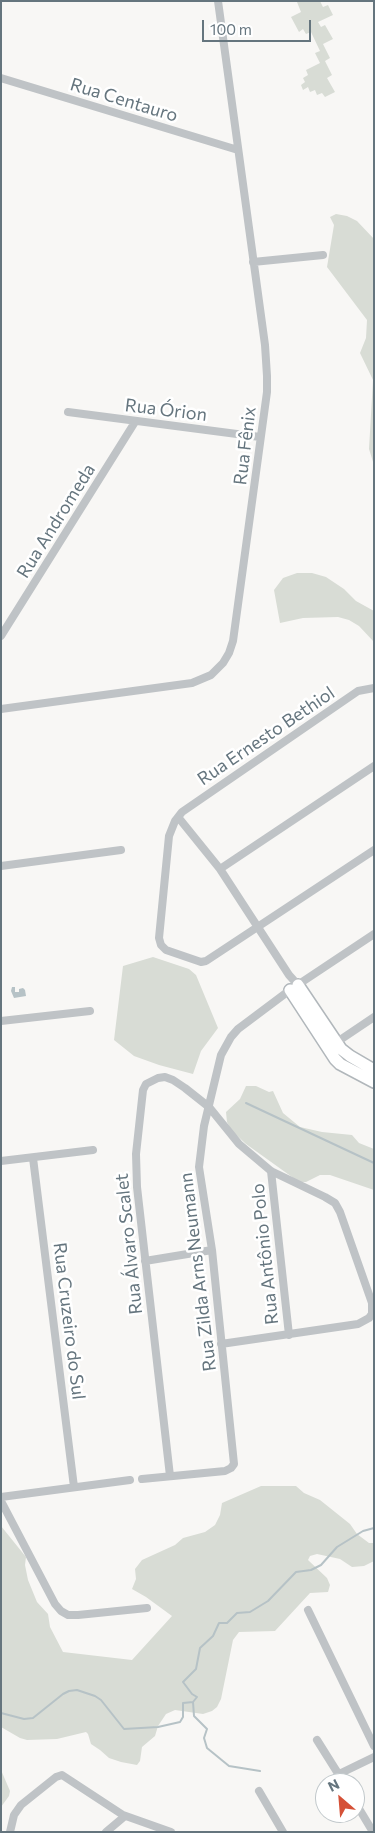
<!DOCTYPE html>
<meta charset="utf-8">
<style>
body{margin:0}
#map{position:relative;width:375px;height:1833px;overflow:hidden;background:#f8f7f5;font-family:Commissioner,sans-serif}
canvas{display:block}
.frame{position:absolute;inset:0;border:2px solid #65757e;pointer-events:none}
.north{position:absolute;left:315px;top:1773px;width:50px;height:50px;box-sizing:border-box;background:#fff;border:1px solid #c1c8cb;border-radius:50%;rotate:333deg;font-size:14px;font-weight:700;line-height:20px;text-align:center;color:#65757e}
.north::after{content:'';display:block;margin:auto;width:18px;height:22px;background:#d55137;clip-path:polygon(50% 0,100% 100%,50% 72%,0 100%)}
.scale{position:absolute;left:202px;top:20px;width:109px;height:22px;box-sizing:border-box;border:2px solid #65757e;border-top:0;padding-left:6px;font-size:15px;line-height:18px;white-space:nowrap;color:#65757e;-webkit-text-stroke:4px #fff;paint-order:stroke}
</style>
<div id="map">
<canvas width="375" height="1833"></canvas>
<div class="frame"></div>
<div class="north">N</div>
<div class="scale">100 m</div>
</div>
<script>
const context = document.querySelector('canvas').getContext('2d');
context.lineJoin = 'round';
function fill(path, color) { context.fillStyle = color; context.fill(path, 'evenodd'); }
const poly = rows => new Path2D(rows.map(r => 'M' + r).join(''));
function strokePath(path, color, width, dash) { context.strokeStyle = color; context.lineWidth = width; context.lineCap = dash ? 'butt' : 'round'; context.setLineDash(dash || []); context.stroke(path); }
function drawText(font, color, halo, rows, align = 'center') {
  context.font = font + ' Commissioner,sans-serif'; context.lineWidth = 5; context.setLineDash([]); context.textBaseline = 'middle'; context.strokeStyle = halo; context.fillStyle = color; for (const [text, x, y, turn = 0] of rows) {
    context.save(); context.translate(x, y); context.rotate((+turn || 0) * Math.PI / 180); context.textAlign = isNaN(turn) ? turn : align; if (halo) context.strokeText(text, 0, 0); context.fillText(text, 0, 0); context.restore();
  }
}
fill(poly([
 [299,1,320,1,323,7,328,5,333,15,318,22,321,27,325,25,333,39,323,44,330,58,325,61,332,75,327,78,335,92,325,97,322,93,317,95,315,90,310,92,308,87,303,90,301,85,305,82,303,78,308,75,306,70,320,63,315,53,320,51,311,32,306,34,303,29,299,32,291,17,301,12,297,2],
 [336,214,347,216,357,221,374,239,374,465,369,449,373,380,360,353,366,338,367,320,327,267,334,225,330,217],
 [297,573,312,573,326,577,344,589,356,601,374,611,374,642,359,626,349,620,338,617,303,618,280,623,274,590,283,578],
 [153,957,189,969,196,975,218,1028,201,1051,193,1074,159,1065,134,1056,114,1040,123,966],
 [246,1086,256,1086,269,1092,273,1091,283,1113,300,1127,322,1132,352,1135,359,1143,374,1149,374,1190,330,1175,320,1175,306,1182,299,1182,246,1144,231,1130,227,1122,226,1112,240,1099],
 [261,1486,296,1486,304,1493,320,1500,350,1524,357,1534,369,1543,374,1543,374,1561,364,1566,352,1567,340,1559,317,1554,310,1556,308,1560,327,1578,330,1585,328,1592,310,1593,275,1631,239,1632,233,1640,221,1699,217,1707,212,1711,203,1714,175,1710,166,1714,158,1726,155,1736,142,1747,140,1761,137,1765,121,1762,109,1758,100,1750,91,1744,88,1734,86,1732,57,1739,27,1740,20,1738,1,1727,1,1526,26,1557,25,1565,28,1580,37,1602,48,1614,50,1627,63,1652,132,1660,172,1616,146,1597,132,1589,136,1579,135,1569,142,1560,175,1545,183,1538,205,1532,215,1525,220,1515,222,1503],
 [1,1770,10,1791,9,1796,1,1807]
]), '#d8dcd5');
fill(poly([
 [12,987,15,987,15,992,19,992,19,989,23,988,25,990,26,996,14,998,11,991]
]), '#b6c2c6');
strokePath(poly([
 [246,1103,374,1163],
 [193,1702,194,1716,207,1729,204,1738,207,1748,229,1766,260,1771],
 [1,1713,24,1719,33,1718,63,1694,69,1691,77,1690,95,1696,101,1700,124,1729,158,1727,180,1722,183,1717,183,1703,193,1702,197,1697,192,1694,183,1682,196,1669,200,1648,213,1636,219,1623,227,1623,237,1613,250,1612,268,1601,296,1572,311,1570,321,1565,337,1547,363,1531,374,1528]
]), '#b6c2c6', 2);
const secondary = poly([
 [298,985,341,1049,350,1056,374,1070],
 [290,990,335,1059,340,1064,374,1082]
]);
strokePath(secondary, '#b1b7bb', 14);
strokePath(poly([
 [1,78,238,150],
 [253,262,323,255],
 [68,412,260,437],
 [1,636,135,422],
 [374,688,358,691,182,812,175,821,169,836,159,938,161,945,166,950,201,962,206,961,374,850],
 [1,709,192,683,211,675,223,663,229,653,233,641,267,392,267,376,265,345,218,1],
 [178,817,220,869,289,975,298,985],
 [1,866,121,850],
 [220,869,374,766],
 [1,1021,90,1011],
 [334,1044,374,1017],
 [33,1158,74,1487],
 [1,1161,93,1150],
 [271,1171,289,1335],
 [145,1261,212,1250],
 [170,1476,137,1187,136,1154,143,1090,146,1084,158,1078,165,1077,173,1080,185,1088,209,1107,239,1144,271,1171,325,1197,335,1203,340,1212,372,1303,372,1314,369,1318,358,1324,221,1344],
 [142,1479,225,1471,231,1468,234,1464,212,1250,199,1167,204,1126,221,1055,231,1037,238,1029,290,990,374,934],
 [1,1497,130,1480],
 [1,1501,55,1604,61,1611,68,1615,78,1615,147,1608],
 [308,1610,374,1746],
 [317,1740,344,1783],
 [339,1774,374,1757],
 [259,1791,283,1832],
 [355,1802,373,1832],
 [10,1832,14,1815,21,1805,56,1777,62,1775,123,1815,171,1832],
 [106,1832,125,1816]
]), '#bfc3c6', 8);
strokePath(secondary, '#fff', 11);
drawText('18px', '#65757e', '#fff', [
 ["Rua Centauro",124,100,17],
 ["Rua Órion",166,410,7],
 ["Rua Fênix",245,446,-83],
 ["Rua Andromeda",56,521,-58],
 ["Rua Ernesto Bethiol",266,736,-34],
 ["Rua Álvaro Scalet",129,1244,-96],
 ["Rua Antônio Polo",265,1254,-96],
 ["Rua Zilda Arns Neumann",198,1272,-97],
 ["Rua Cruzeiro do Sul",69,1321,83]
]);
</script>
